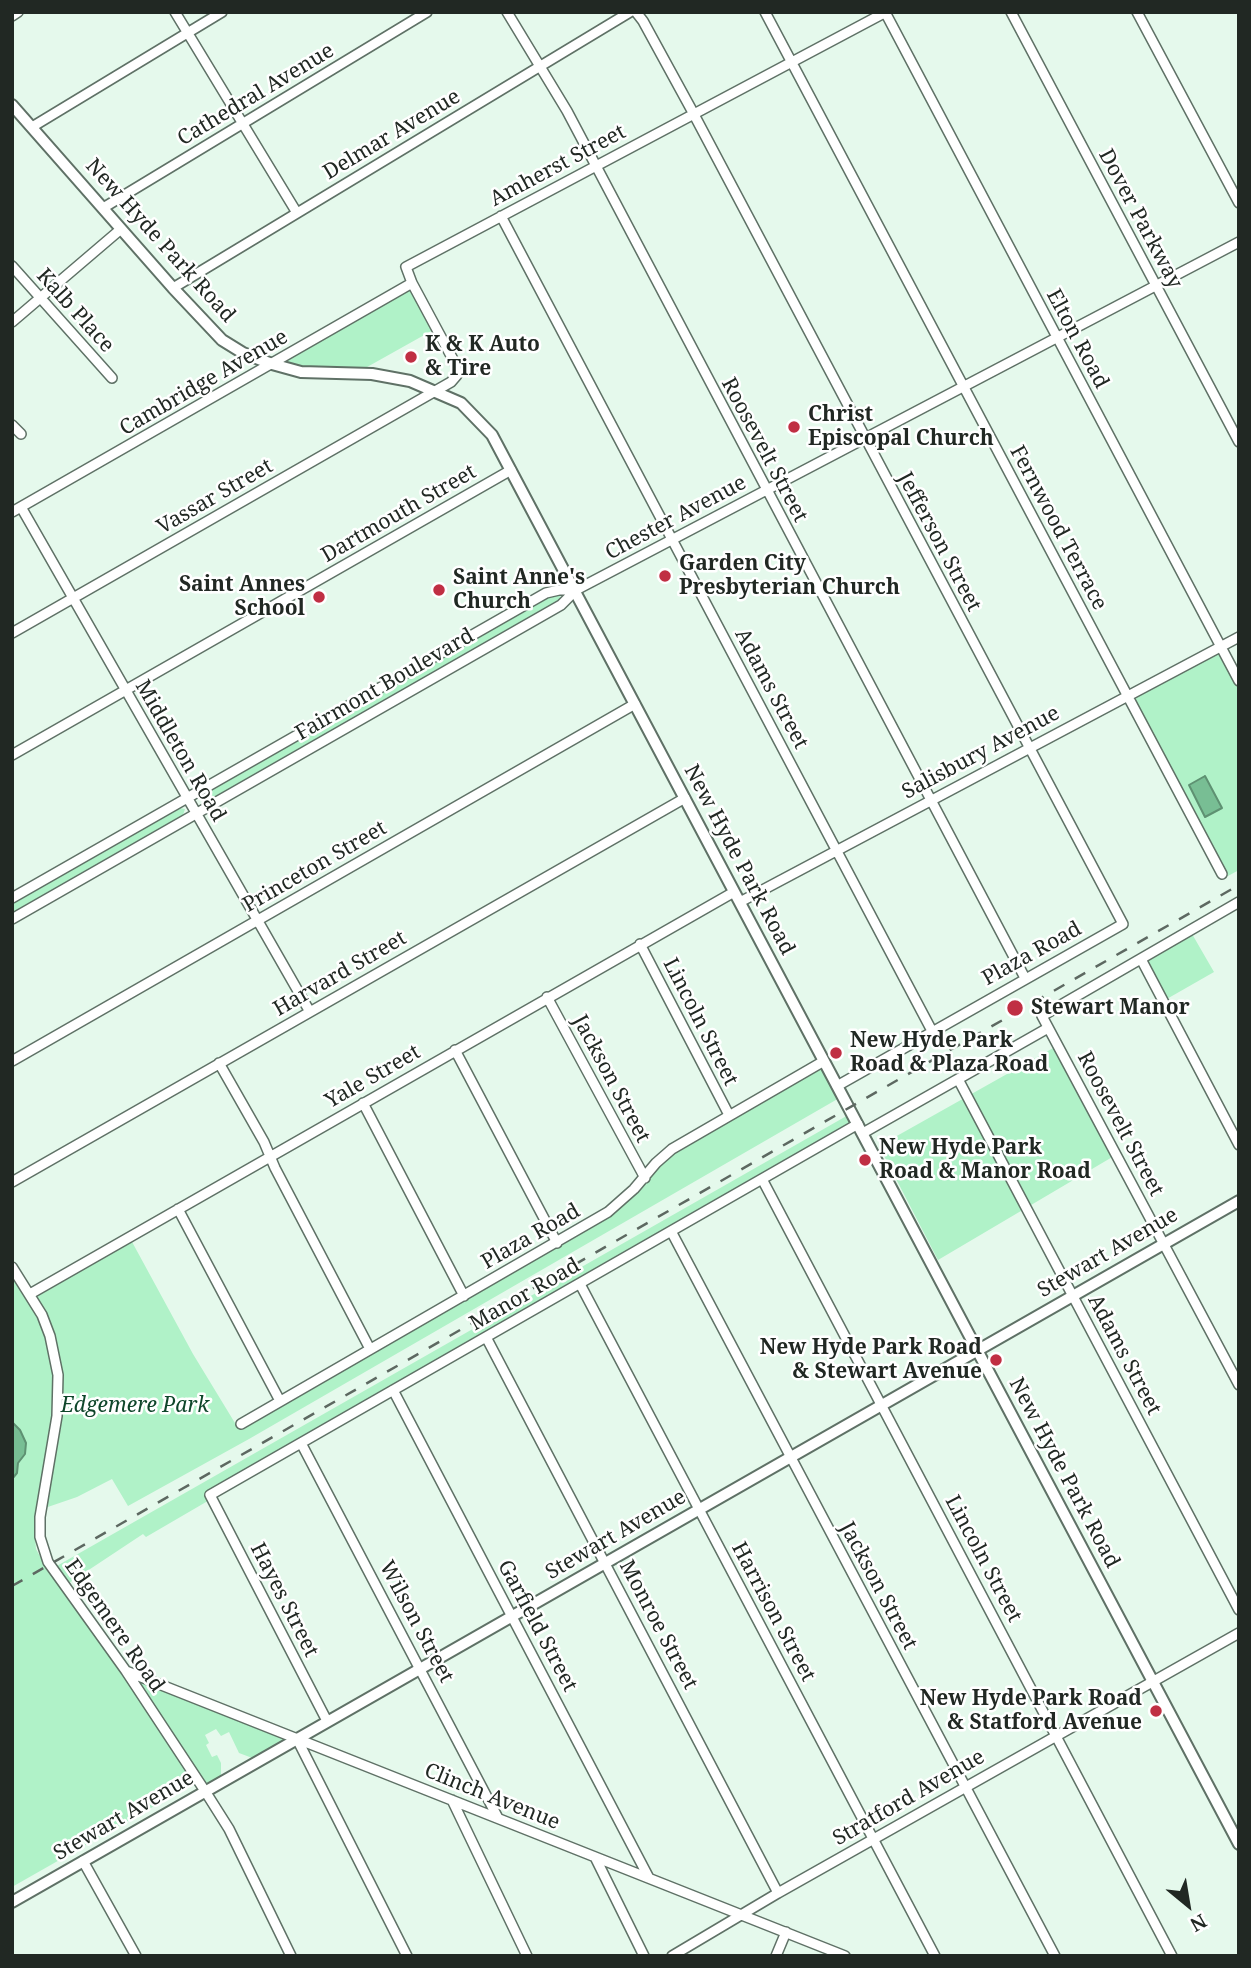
<!DOCTYPE html>
<style>
body{margin:0}
#map{position:relative;width:1251px;height:1968px;overflow:hidden;background:#e5f9ec;font-family:"Noto Serif",serif}
canvas{display:block}
.frame{position:absolute;inset:0;border:14px solid #212823;pointer-events:none}
.north{position:absolute;left:1153px;top:1870px;width:70px;height:70px;-webkit-text-stroke:5px #fff;paint-order:stroke;rotate:150deg;font-size:19px;font-weight:700;line-height:28px;text-align:center;color:#212823}
.north::after{content:'';display:block;margin:auto;width:24px;height:32px;background:#212823;clip-path:polygon(50% 0,100% 100%,50% 72%,0 100%)}
</style>
<div id="map">
<canvas width="1251" height="1968"></canvas>
<div class="frame"></div>
<div class="north">N</div>
</div>
<script>
const context = document.querySelector('canvas').getContext('2d');
context.lineJoin = 'round';
function fill(path, color) { context.fillStyle = color; context.fill(path, 'evenodd'); }
const poly = rows => new Path2D(rows.map(r => 'M' + r).join(''));
function strokePath(path, color, width, dash) { context.strokeStyle = color; context.lineWidth = width; context.lineCap = dash ? 'butt' : 'round'; context.setLineDash(dash || []); context.stroke(path); }
function drawText(font, color, halo, rows, align = 'center') {
  context.font = font + ' "Noto Serif",serif'; context.lineWidth = 5; context.setLineDash([]); context.textBaseline = 'middle'; context.strokeStyle = halo; context.fillStyle = color; for (const [text, x, y, turn = 0] of rows) {
    context.save(); context.translate(x, y); context.rotate((+turn || 0) * Math.PI / 180); context.textAlign = isNaN(turn) ? turn : align; if (halo) context.strokeText(text, 0, 0); context.fillText(text, 0, 0); context.restore();
  }
}
fill(poly([
 [411,286,435,329,360,371,321,371,277,364],
 [556,593,561,594,559,601,206,803,202,801,203,795],
 [1220,651,1239,687,1239,870,1228,876,1132,696],
 [180,808,185,809,183,815,12,913,12,904],
 [1188,927,1214,972,1165,1000,1140,954],
 [1055,1047,1114,1156,938,1260,879,1146],
 [822,1062,841,1097,249,1439,128,1506,112,1479,77,1497,39,1510,35,1537,36,1549,48,1571,850,1114,855,1124,146,1537,143,1534,63,1587,125,1672,291,1739,255,1759,239,1753,229,1732,221,1736,216,1729,205,1735,209,1743,206,1745,212,1757,217,1755,221,1763,221,1779,206,1788,200,1780,12,1887,12,1268,32,1296,131,1240,193,1354,238,1428,617,1207,669,1152]
]), '#b0f2c8');
const water = poly([
 [1205,776,1222,808,1205,817,1189,785,1205,776],
 [12,1422,20,1430,26,1443,25,1454,18,1463,17,1473,12,1479,12,1422]
]);
fill(water, '#78be94');
strokePath(water, '#5e9172', 2);
const minor = poly([
 [175,12,297,213],
 [507,12,567,111,1025,978],
 [636,12,643,21,690,107,1123,924,837,1086],
 [765,12,1222,874],
 [885,12,1239,681],
 [1011,12,1239,442],
 [1137,12,1239,203],
 [12,16,18,12],
 [32,127,222,12],
 [103,208,427,12],
 [501,216,932,1031],
 [12,266,112,378],
 [173,288,630,12],
 [12,322,121,229],
 [12,425,21,434],
 [21,507,310,1012],
 [12,512,412,283],
 [12,633,451,382,457,375,456,365,412,283,406,267,886,12],
 [12,755,511,470],
 [12,898,546,593,559,590,576,590],
 [740,902,1239,637],
 [1239,902,1042,1016,1239,1385],
 [12,919,561,605,576,590,1239,242],
 [640,944,729,1115],
 [1141,959,1239,1145],
 [547,997,645,1178],
 [455,1050,557,1243],
 [12,1061,635,704],
 [219,1063,264,1142,275,1168,370,1349],
 [958,1079,1239,1610],
 [363,1103,464,1296],
 [863,1133,1048,1028],
 [762,1179,1172,1956],
 [12,1182,685,798],
 [178,1209,280,1401],
 [671,1231,1055,1956],
 [12,1267,42,1315,50,1336,58,1375,57,1416,40,1517,40,1537,48,1562,126,1671,205,1791,229,1829,291,1956],
 [580,1284,935,1956],
 [30,1294,734,892],
 [486,1337,778,1893],
 [393,1390,649,1878],
 [241,1424,608,1212,634,1189,656,1163,672,1149,824,1061],
 [301,1443,498,1818],
 [126,1671,845,1956],
 [327,1721,210,1495,858,1124],
 [297,1739,407,1956],
 [452,1800,527,1956],
 [595,1857,644,1956],
 [83,1861,136,1956],
 [672,1956,778,1893,1239,1633],
 [776,1956,786,1932]
]);
const major = poly([
 [12,105,173,288,222,340,243,353,272,364,301,372,372,374,410,381,461,403,492,435,1239,1844],
 [12,1902,1239,1201]
]);
strokePath(minor, '#5f7166', 12);
strokePath(major, '#5f7166', 14);
strokePath(minor, '#fff', 9);
strokePath(major, '#fff', 10);
strokePath(poly([
 [12,1586,1239,885]
]), '#5d6861', 2.5, [12, 12]);
for (const [x, y, r, color] of [
 [411,357,7,"#c02f43"],
 [794,427,7,"#c02f43"],
 [665,576,7,"#c02f43"],
 [439,590,7,"#c02f43"],
 [319,597,7,"#c02f43"],
 [1015,1008,9,"#c02f43"],
 [836,1053,7,"#c02f43"],
 [865,1160,7,"#c02f43"],
 [996,1360,7,"#c02f43"],
 [1156,1711,7,"#c02f43"]
]) { const dot = new Path2D(); dot.arc(x, y, r, 0, 2 * Math.PI); context.fillStyle = color; context.fill(dot); strokePath(dot, '#fff', 2.5); }
drawText('21px', '#212823', '#fff', [
 ["Cathedral Avenue",256,95,-31],
 ["Delmar Avenue",392,135,-31],
 ["Amherst Street",558,166,-28],
 ["Dover Parkway",1140,219,62],
 ["New Hyde Park Road",160,241,48],
 ["Kalb Place",75,311,48],
 ["Elton Road",1077,339,62],
 ["Cambridge Avenue",204,383,-30],
 ["Roosevelt Street",764,450,62],
 ["Vassar Street",215,497,-30],
 ["Dartmouth Street",399,514,-30],
 ["Chester Avenue",676,518,-28],
 ["Fernwood Terrace",1058,528,62],
 ["Jefferson Street",939,542,62],
 ["Fairmont Boulevard",385,685,-30],
 ["Adams Street",771,689,62],
 ["Middleton Road",180,751,60],
 ["Salisbury Avenue",981,753,-28],
 ["New Hyde Park Road",739,860,62],
 ["Princeton Street",315,867,-30],
 ["Plaza Road",1032,954,-29],
 ["Harvard Street",340,974,-30],
 ["Lincoln Street",700,1022,63],
 ["Yale Street",373,1077,-30],
 ["Jackson Street",611,1079,62],
 ["Roosevelt Street",1120,1124,62],
 ["Plaza Road",531,1237,-30],
 ["Stewart Avenue",1108,1253,-30],
 ["Manor Road",525,1295,-30],
 ["Adams Street",1124,1355,62],
 ["New Hyde Park Road",1064,1473,62],
 ["Stewart Avenue",616,1535,-30],
 ["Lincoln Street",983,1559,62],
 ["Jackson Street",878,1586,62],
 ["Hayes Street",284,1600,63],
 ["Harrison Street",773,1612,62],
 ["Wilson Street",416,1622,62],
 ["Monroe Street",658,1625,62],
 ["Edgemere Road",114,1626,55],
 ["Garfield Street",537,1626,62],
 ["Clinch Avenue",492,1797,22],
 ["Stratford Avenue",909,1798,-30],
 ["Stewart Avenue",124,1816,-30]
]);
drawText('bold 21px', '#212823', '#fff', [
 ["K & K Auto",425,345],
 ["& Tire",425,369],
 ["Christ",808,415],
 ["Episcopal Church",808,439],
 ["Garden City",679,564],
 ["Presbyterian Church",679,588],
 ["Saint Anne's",453,578],
 ["Church",453,602],
 ["Saint Annes",305,585,"right"],
 ["School",305,609,"right"],
 ["Stewart Manor",1031,1008],
 ["New Hyde Park",850,1041],
 ["Road & Plaza Road",850,1065],
 ["New Hyde Park",879,1148],
 ["Road & Manor Road",879,1172],
 ["New Hyde Park Road",982,1348,"right"],
 ["& Stewart Avenue",982,1372,"right"],
 ["New Hyde Park Road",1142,1699,"right"],
 ["& Statford Avenue",1142,1723,"right"]
], 'left');
drawText('italic 21px', '#0e462a', '#fff', [
 ["Edgemere Park",135,1406]
]);
</script>
